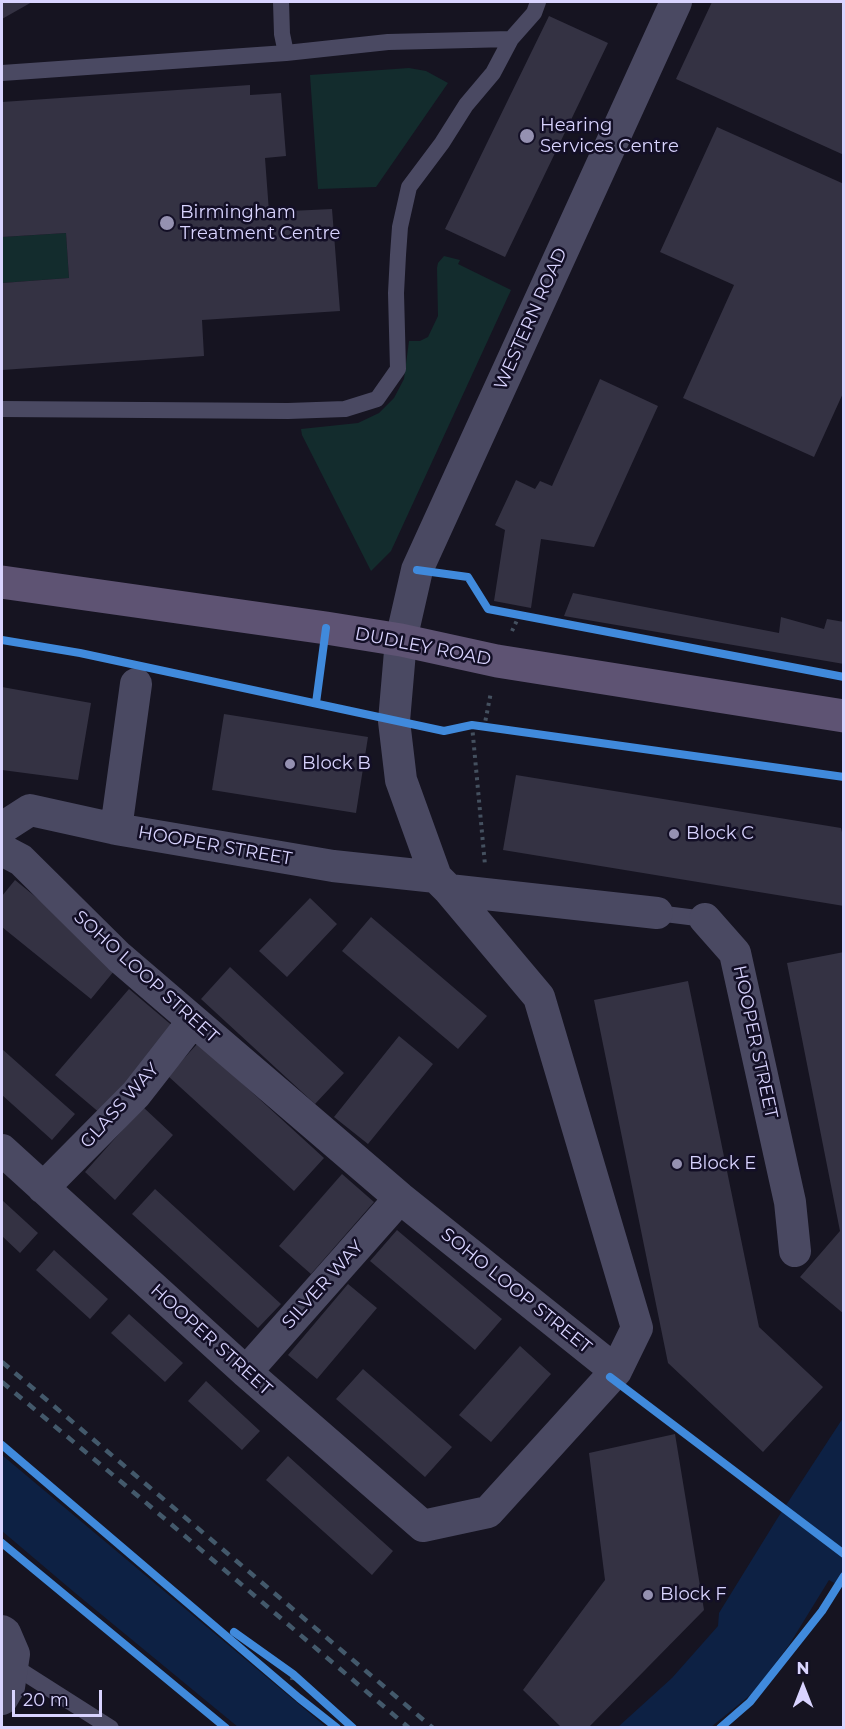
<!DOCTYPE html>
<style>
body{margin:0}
#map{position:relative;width:845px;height:1729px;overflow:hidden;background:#161421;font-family:Montserrat,sans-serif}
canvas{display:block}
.frame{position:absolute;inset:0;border:3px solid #d9d4ff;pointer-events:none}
.north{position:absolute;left:773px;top:1657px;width:60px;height:60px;-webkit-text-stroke:4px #130f26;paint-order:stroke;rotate:0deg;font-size:16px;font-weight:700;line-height:24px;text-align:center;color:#d9d4ff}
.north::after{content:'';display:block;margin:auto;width:21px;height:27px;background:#d9d4ff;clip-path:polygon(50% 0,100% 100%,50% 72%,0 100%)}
.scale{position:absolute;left:12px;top:1690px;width:90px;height:27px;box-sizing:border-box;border:3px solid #d9d4ff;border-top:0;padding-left:8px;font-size:18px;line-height:21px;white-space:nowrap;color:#d9d4ff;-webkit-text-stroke:4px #130f26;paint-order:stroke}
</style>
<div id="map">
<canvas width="845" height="1729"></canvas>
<div class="frame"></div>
<div class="north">N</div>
<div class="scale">20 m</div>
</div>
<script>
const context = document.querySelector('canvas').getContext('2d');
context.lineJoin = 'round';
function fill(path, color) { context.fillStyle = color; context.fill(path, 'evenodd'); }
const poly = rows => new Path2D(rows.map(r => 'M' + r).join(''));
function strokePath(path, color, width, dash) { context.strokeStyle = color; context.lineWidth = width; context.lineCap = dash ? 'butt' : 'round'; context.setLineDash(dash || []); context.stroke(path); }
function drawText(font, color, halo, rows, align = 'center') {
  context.font = font + ' Montserrat,sans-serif'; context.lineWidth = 5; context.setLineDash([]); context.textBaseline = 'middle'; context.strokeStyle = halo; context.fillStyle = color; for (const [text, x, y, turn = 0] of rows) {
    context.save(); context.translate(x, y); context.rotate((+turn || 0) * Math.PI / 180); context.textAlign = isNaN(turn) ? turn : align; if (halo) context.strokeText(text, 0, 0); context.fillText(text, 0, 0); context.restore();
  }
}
fill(poly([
 [409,68,426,71,448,83,376,187,318,189,310,75],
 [66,233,69,278,2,283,2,237],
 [444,256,460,260,458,264,511,290,391,551,371,571,302,435,301,429,358,423,379,413,394,398,404,379,409,341,420,341,428,337,438,316,437,268,438,263]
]), '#132c2d');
fill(poly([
 [843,1418,843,1588,829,1580,789,1645,754,1692,711,1727,618,1727,672,1678,718,1626,719,1613,777,1519],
 [2,1455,326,1727,238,1727,74,1592,2,1531]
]), '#0d2144');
fill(poly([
 [2,2,32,2,2,19],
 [712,2,844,2,844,155,676,79],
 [549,16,608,43,505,257,445,229],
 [250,85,250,95,281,93,286,156,265,158,269,212,332,209,340,311,202,320,204,356,2,370,2,283,69,278,66,233,2,237,2,102],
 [717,127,844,184,844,391,814,457,683,398,734,285,660,252],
 [600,379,658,406,594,547,541,539,531,608,494,601,505,530,495,525,516,480,535,489,540,481,552,486],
 [573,593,779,633,781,617,824,629,827,619,844,622,844,664,564,616],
 [2,687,91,703,78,780,2,770],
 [224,714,368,737,356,813,212,790],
 [516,775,841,828,844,841,844,906,503,850],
 [15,880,119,965,91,999,2,927,2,896],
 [310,898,337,924,287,977,259,951],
 [371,917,487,1016,458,1049,342,951],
 [844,952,844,1314,800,1277,840,1231,787,963],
 [230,967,344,1073,315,1104,201,999],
 [688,981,759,1327,823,1387,763,1452,668,1363,594,1000],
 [129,989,175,1028,101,1114,55,1075],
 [399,1036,433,1064,368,1144,334,1117],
 [198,1043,324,1158,294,1191,168,1076],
 [2,1049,75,1114,52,1140,2,1095],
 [143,1107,173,1135,115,1200,85,1172],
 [342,1174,374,1202,311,1274,279,1246],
 [155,1189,281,1304,258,1328,132,1214],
 [2,1200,38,1233,20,1253,2,1236],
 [397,1230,502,1319,475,1350,370,1261],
 [54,1250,108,1299,90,1319,36,1270],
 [348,1284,377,1308,317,1379,288,1355],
 [129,1314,183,1363,165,1382,111,1333],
 [520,1346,551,1374,491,1442,459,1415],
 [363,1369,452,1447,425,1477,336,1399],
 [206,1381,260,1431,242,1450,188,1401],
 [675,1434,704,1610,588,1728,562,1728,523,1690,605,1580,589,1453],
 [288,1456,393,1551,372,1575,266,1480]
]), '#343243');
strokePath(poly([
 [512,631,519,616],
 [472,725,485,865],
 [484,728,491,692],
 [292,1680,293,1674]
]), '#44505f', 4, [3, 4.5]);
strokePath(poly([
 [281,2,282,34,286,53],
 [2,73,286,53,388,42,511,39,534,13,538,2],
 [2,409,288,411,345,409,377,399,398,369,396,293,398,255,400,227,409,187,442,143,466,105,493,73,511,39],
 [657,913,705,919],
 [12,1665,111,1728]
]), '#4a4962', 16);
strokePath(poly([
 [2,828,30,810,116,829,333,866,436,877],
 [116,829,136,684],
 [2,850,21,860,119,957,400,1198,616,1371],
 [449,890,657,913],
 [705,919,735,953,790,1202,795,1251],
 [2,1150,246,1372,423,1526,488,1512,616,1371,637,1328,539,997,449,890,436,877,401,780,394,721,401,640,417,570,676,2],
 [43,1188,136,1094,193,1021],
 [246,1372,400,1198],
 [2,1631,5,1633,14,1654,9,1687,2,1699]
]), '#4a4962', 32);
strokePath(poly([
 [2,582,326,628,401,640,497,661,844,716]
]), '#5e5373', 33);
strokePath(poly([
 [2,1362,433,1728],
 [2,1382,144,1501,409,1728]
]), '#43596b', 4.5, [9, 8]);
strokePath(poly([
 [417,570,468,577,488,609,844,677],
 [2,640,80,653,444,731,472,725,844,777],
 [316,703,326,628],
 [610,1377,844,1554],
 [2,1445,299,1698,337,1728],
 [2,1543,226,1728],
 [234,1632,293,1674,353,1728],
 [720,1728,750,1702,822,1611,844,1576]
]), '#408adc', 8);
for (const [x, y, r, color] of [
 [527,136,8,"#9591b1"],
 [167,223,8,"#9591b1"],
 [290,764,6,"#9591b1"],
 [674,834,6,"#9591b1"],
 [677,1164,6,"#9591b1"],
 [648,1595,6,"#9591b1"]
]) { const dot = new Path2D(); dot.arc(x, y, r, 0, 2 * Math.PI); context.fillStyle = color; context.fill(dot); strokePath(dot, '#130f26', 2); }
drawText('18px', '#d9d4ff', '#130f26', [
 ["Hearing",540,126],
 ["Services Centre",540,147],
 ["Birmingham",180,213],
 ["Treatment Centre",180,234],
 ["Block B",302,764],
 ["Block C",686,834],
 ["Block E",689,1164],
 ["Block F",660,1595]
], 'left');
drawText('18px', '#d9d4ff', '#130f26', [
 ["WESTERN ROAD",531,319,-66],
 ["DUDLEY ROAD",423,647,11],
 ["HOOPER STREET",215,846,10],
 ["SOHO LOOP STREET",146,977,42],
 ["HOOPER STREET",755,1042,78],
 ["GLASS WAY",120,1106,-48],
 ["SILVER WAY",323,1285,-48],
 ["SOHO LOOP STREET",516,1291,39],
 ["HOOPER STREET",211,1340,42]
]);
</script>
